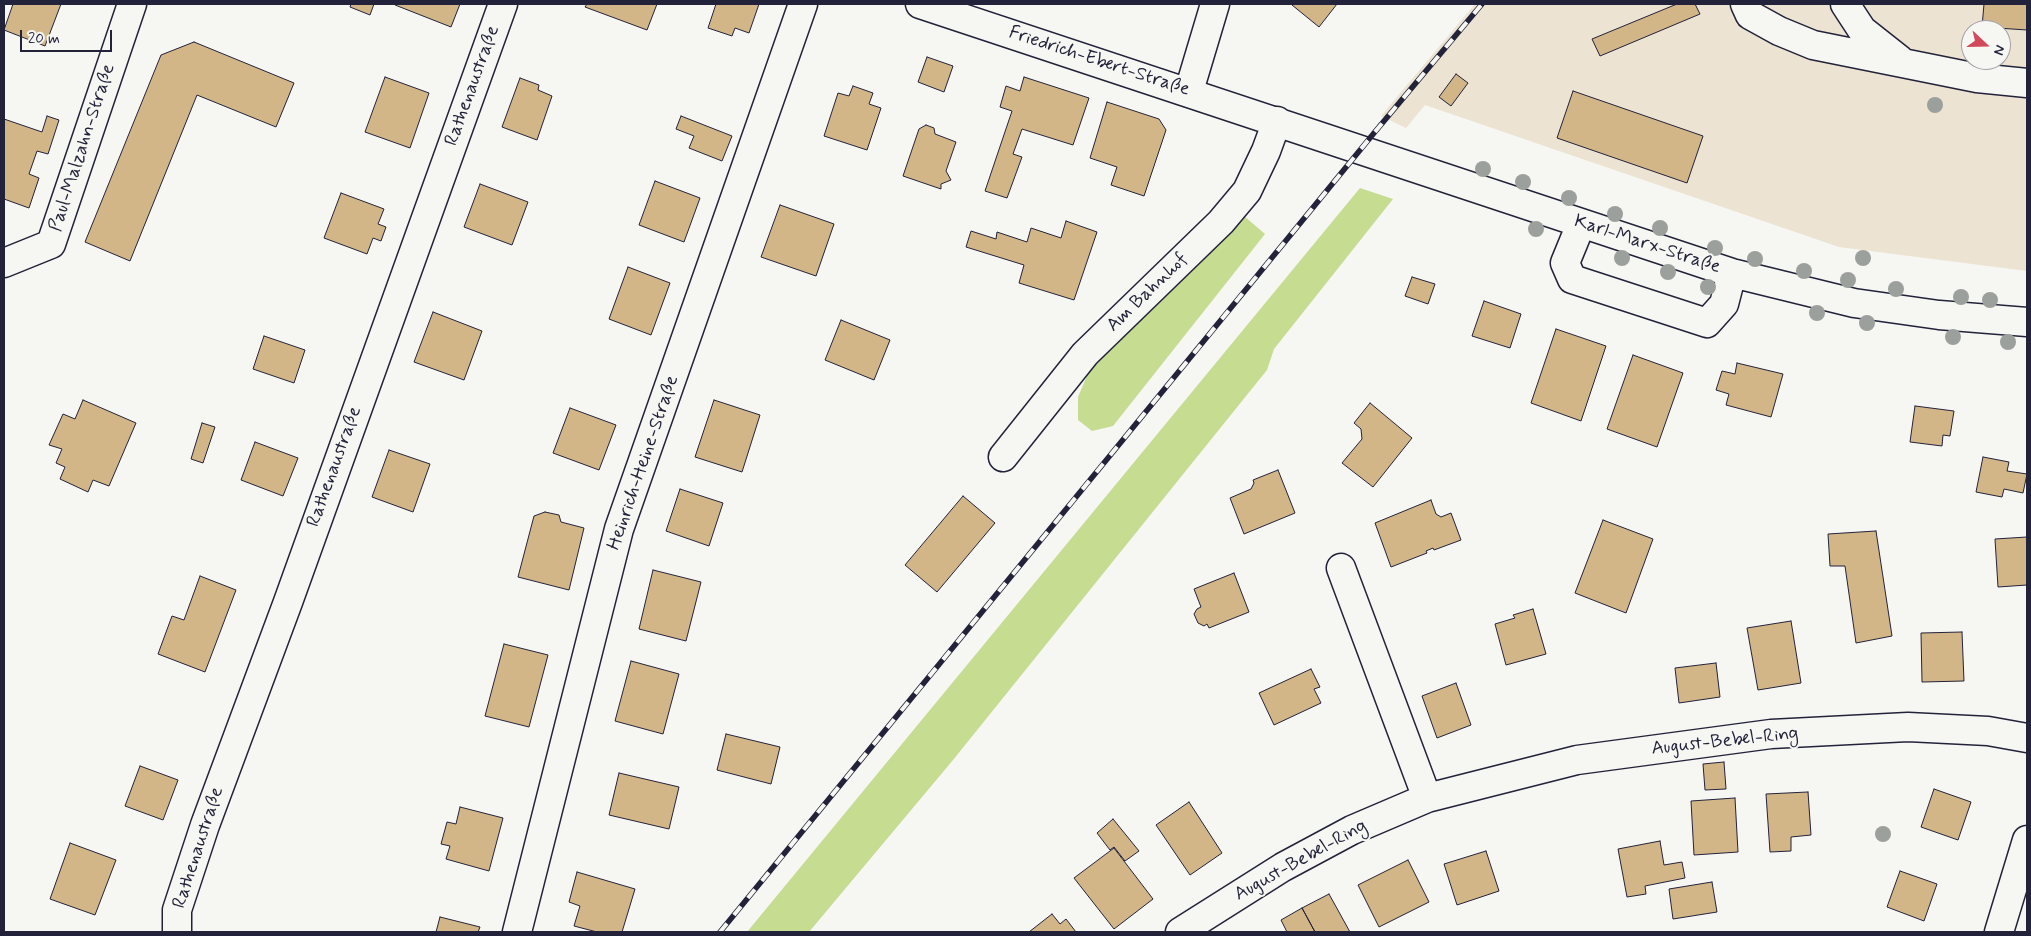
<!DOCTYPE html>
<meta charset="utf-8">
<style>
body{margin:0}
#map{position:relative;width:2031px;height:936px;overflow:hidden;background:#f6f6f2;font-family:Mynerve,sans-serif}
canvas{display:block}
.frame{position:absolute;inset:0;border:5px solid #22223b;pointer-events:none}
.north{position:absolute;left:1961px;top:20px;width:50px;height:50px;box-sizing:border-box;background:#f6f6f2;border:1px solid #a1a1a9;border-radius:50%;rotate:111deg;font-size:14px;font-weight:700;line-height:20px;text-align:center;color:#22223b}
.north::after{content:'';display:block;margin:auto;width:18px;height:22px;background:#d1495b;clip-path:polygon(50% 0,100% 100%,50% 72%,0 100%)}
.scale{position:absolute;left:20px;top:30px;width:92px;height:22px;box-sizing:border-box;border:2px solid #22223b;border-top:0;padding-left:6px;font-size:15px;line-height:18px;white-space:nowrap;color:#22223b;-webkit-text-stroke:4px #f6f6f2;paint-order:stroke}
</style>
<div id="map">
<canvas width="2031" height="936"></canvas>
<div class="frame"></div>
<div class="north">N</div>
<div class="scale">20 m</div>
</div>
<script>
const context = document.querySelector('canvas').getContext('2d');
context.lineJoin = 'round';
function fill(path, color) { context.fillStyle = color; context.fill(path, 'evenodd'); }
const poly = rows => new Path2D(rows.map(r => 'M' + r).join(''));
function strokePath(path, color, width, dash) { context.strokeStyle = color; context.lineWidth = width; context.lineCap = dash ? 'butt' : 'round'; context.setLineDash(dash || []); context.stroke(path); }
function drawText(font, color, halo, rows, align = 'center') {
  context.font = font + ' Mynerve,sans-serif'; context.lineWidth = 4; context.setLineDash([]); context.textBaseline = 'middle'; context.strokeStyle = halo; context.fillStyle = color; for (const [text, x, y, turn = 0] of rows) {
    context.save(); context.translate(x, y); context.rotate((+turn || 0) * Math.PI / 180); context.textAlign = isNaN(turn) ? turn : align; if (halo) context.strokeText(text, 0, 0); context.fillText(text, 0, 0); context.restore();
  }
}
fill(poly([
 [1475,4,2027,4,2027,271,1839,247,1425,105,1406,128,1381,116],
 [1971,30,2001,30,2001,60,1971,60]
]), '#ece3d2');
fill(poly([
 [1360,188,1393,199,1274,349,1267,370,953,760,809,932,747,932],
 [1244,216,1265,234,1113,426,1092,431,1078,420,1078,397,1092,364]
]), '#c5dc91');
const building = poly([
 [13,4,61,4,45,46,4,30,13,4],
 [351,4,374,4,370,15,350,7,351,4],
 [395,4,460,4,451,27,395,5,395,4],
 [587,4,657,4,647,30,585,7,587,4],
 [716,4,759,4,749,33,735,28,732,36,708,28,716,4],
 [1293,4,1337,4,1319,27,1292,5,1293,4],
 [1677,4,1695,4,1700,14,1600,56,1592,39,1677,4],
 [1984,4,2027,4,2027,30,1982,27,1984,4],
 [194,42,294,83,276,127,197,95,130,261,85,242,161,55,194,42],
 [927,57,953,66,944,92,918,82,927,57],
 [1456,74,1468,83,1451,106,1439,97,1456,74],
 [385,77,429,93,410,148,365,132,385,77],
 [1024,77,1089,98,1073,145,1022,129,1013,154,1022,157,1007,198,985,191,1012,111,1000,107,1006,86,1020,91,1024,77],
 [520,78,539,85,538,90,552,96,537,140,502,127,520,78],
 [853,86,873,93,869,104,881,108,867,150,824,136,838,93,849,96,853,86],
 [1573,91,1703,136,1687,183,1557,138,1573,91],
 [1107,102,1159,119,1166,130,1144,196,1111,185,1117,167,1090,158,1107,102],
 [47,116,59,120,48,154,37,151,29,174,39,178,29,208,4,199,4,119,42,132,47,116],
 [681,116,732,136,722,161,689,148,694,136,676,129,681,116],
 [926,125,934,128,935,134,956,142,946,171,951,180,941,184,941,189,903,176,919,129,926,125],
 [655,181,700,198,684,242,639,225,655,181],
 [480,184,528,202,512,245,464,227,480,184],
 [341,193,384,209,378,224,386,227,381,241,373,238,367,254,324,238,341,193],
 [780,205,834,224,816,276,761,257,780,205],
 [1066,221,1097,232,1074,300,1019,283,1024,265,966,247,971,231,996,239,997,232,1027,242,1031,228,1061,238,1066,221],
 [628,267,670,283,651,335,609,319,628,267],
 [1412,277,1435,284,1428,304,1405,296,1412,277],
 [1484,301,1521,314,1510,348,1472,336,1484,301],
 [433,312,482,331,464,380,414,362,433,312],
 [841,320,890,340,874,380,825,360,841,320],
 [1556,329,1606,346,1581,421,1531,403,1556,329],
 [264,336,305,350,294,383,253,369,264,336],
 [1633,355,1683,373,1657,447,1607,429,1633,355],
 [1737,363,1783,374,1771,417,1726,405,1729,394,1716,390,1722,371,1735,374,1737,363],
 [83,400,136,423,109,486,93,480,88,492,60,479,65,467,56,463,62,449,49,445,63,414,75,419,83,400],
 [714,400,760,415,742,472,695,457,714,400],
 [1370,403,1412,438,1373,487,1342,463,1362,439,1361,429,1354,423,1370,403],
 [1915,406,1954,411,1950,436,1943,435,1942,446,1910,442,1915,406],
 [570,408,616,425,599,470,553,453,570,408],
 [202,423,215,427,203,463,191,459,202,423],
 [255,442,298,458,283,496,241,480,255,442],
 [389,450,430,464,413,512,372,497,389,450],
 [1983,457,2009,462,2007,471,2027,474,2023,493,2004,489,2002,497,1976,492,1983,457],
 [1278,470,1295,513,1244,534,1230,498,1251,489,1254,483,1253,480,1278,470],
 [680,489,723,503,709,546,666,531,680,489],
 [963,496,995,523,937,592,905,565,963,496],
 [1431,500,1436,514,1441,517,1451,513,1461,540,1434,550,1433,548,1426,551,1427,553,1391,567,1375,523,1431,500],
 [545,512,559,515,561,522,584,528,569,590,518,577,534,516,545,512],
 [1603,520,1653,539,1626,613,1575,593,1603,520],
 [1876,531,1892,636,1856,643,1845,566,1830,566,1828,534,1876,531],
 [2027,537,2027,585,1998,587,1995,539,2027,537],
 [653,570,701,582,686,641,639,629,653,570],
 [1234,573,1249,612,1209,628,1207,624,1204,626,1198,623,1194,614,1197,609,1201,607,1194,589,1234,573],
 [200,576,236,590,205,672,158,654,172,616,184,620,200,576],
 [1533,609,1546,654,1506,665,1495,624,1515,618,1513,615,1533,609],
 [1791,621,1801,683,1758,690,1747,628,1791,621],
 [1962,632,1964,681,1922,682,1921,633,1962,632],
 [504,644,548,655,529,727,485,716,504,644],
 [631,661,679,674,663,734,615,721,631,661],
 [1716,663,1720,697,1679,703,1675,668,1716,663],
 [1311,669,1320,687,1314,689,1321,703,1274,725,1259,693,1311,669],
 [1456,683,1471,725,1437,738,1422,696,1456,683],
 [726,734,780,747,771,784,717,770,726,734],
 [1724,762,1726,789,1705,790,1703,764,1724,762],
 [140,766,178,780,163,820,125,806,140,766],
 [619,773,679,787,669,829,609,815,619,773],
 [1934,789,1971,802,1958,840,1921,827,1934,789],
 [1808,792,1811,835,1791,837,1791,851,1770,852,1766,794,1808,792],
 [1735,798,1738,852,1694,855,1691,801,1735,798],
 [1189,802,1222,853,1190,875,1156,825,1189,802],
 [460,807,503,818,489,871,446,859,450,846,441,844,447,822,456,824,460,807],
 [1113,819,1139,851,1125,861,1114,847,1110,850,1097,833,1113,819],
 [1660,841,1664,865,1682,862,1685,878,1645,886,1646,894,1627,897,1618,849,1660,841],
 [70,843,116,860,95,915,50,899,70,843],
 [1114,848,1153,899,1114,929,1074,878,1114,848],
 [1486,851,1499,891,1457,905,1444,864,1486,851],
 [1408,860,1429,902,1379,927,1358,885,1408,860],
 [1900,871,1937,884,1924,921,1887,907,1900,871],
 [577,872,635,889,622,932,597,932,574,926,580,906,569,902,577,872],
 [1712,882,1717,912,1673,919,1669,889,1712,882],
 [1329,894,1350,932,1315,932,1302,908,1329,894],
 [1302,908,1315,932,1287,932,1281,920,1302,908],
 [1052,914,1060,924,1066,919,1076,932,1029,932,1052,914],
 [440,917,480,927,478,932,436,932,440,917]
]);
fill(building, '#d3b687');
strokePath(building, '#22223b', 1);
const minor = poly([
 [920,4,1732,273,1854,303,1939,315,2027,322],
 [1745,4,1750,15,1779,31,1813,45,1977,78,2027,83],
 [1845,4,1862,30,1900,60],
 [1189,91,1215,4],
 [1581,224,1565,263,1572,279,1707,323,1724,304,1732,273],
 [4,263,51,244,132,4],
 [1003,457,1085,354,1221,222,1247,191,1266,151,1277,121],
 [1341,568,1427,798],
 [177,932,177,910,205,825,288,602,503,4],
 [517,932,619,529,803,4],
 [1180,932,1283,867,1352,830,1427,798,1577,760,1771,734,1908,727,1988,731,2027,738],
 [1999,932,2027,840]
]);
strokePath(minor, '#22223b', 31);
strokePath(minor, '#f6f6f2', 28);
const rail = poly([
 [720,932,1374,133,1482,4]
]);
strokePath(rail, '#22223b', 5.5);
strokePath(rail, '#f6f6f2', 4, [11]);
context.fillStyle = '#9ca09c';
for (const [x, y] of [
 [1935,105],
 [1483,169],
 [1523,182],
 [1569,198],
 [1615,214],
 [1660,228],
 [1536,229],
 [1715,248],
 [1622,258],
 [1863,258],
 [1755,259],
 [1804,271],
 [1668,272],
 [1848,280],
 [1708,287],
 [1896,289],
 [1961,297],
 [1990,300],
 [1817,313],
 [1867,323],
 [1953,337],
 [2008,342],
 [1883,834]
]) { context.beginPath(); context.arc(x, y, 8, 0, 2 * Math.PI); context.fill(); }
drawText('19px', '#22223b', '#f6f6f2', [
 ["Friedrich-Ebert-Straße",1099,62,18],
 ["Rathenaustraße",473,86,-70],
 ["Paul-Malzahn-Straße",83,148,-72],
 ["Karl-Marx-Straße",1647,245,18],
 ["Am Bahnhof",1148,293,-44],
 ["Heinrich-Heine-Straße",644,463,-71],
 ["Rathenaustraße",335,467,-70],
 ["August-Bebel-Ring",1725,742,-6],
 ["Rathenaustraße",199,848,-72],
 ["August-Bebel-Ring",1301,861,-29]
]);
</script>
